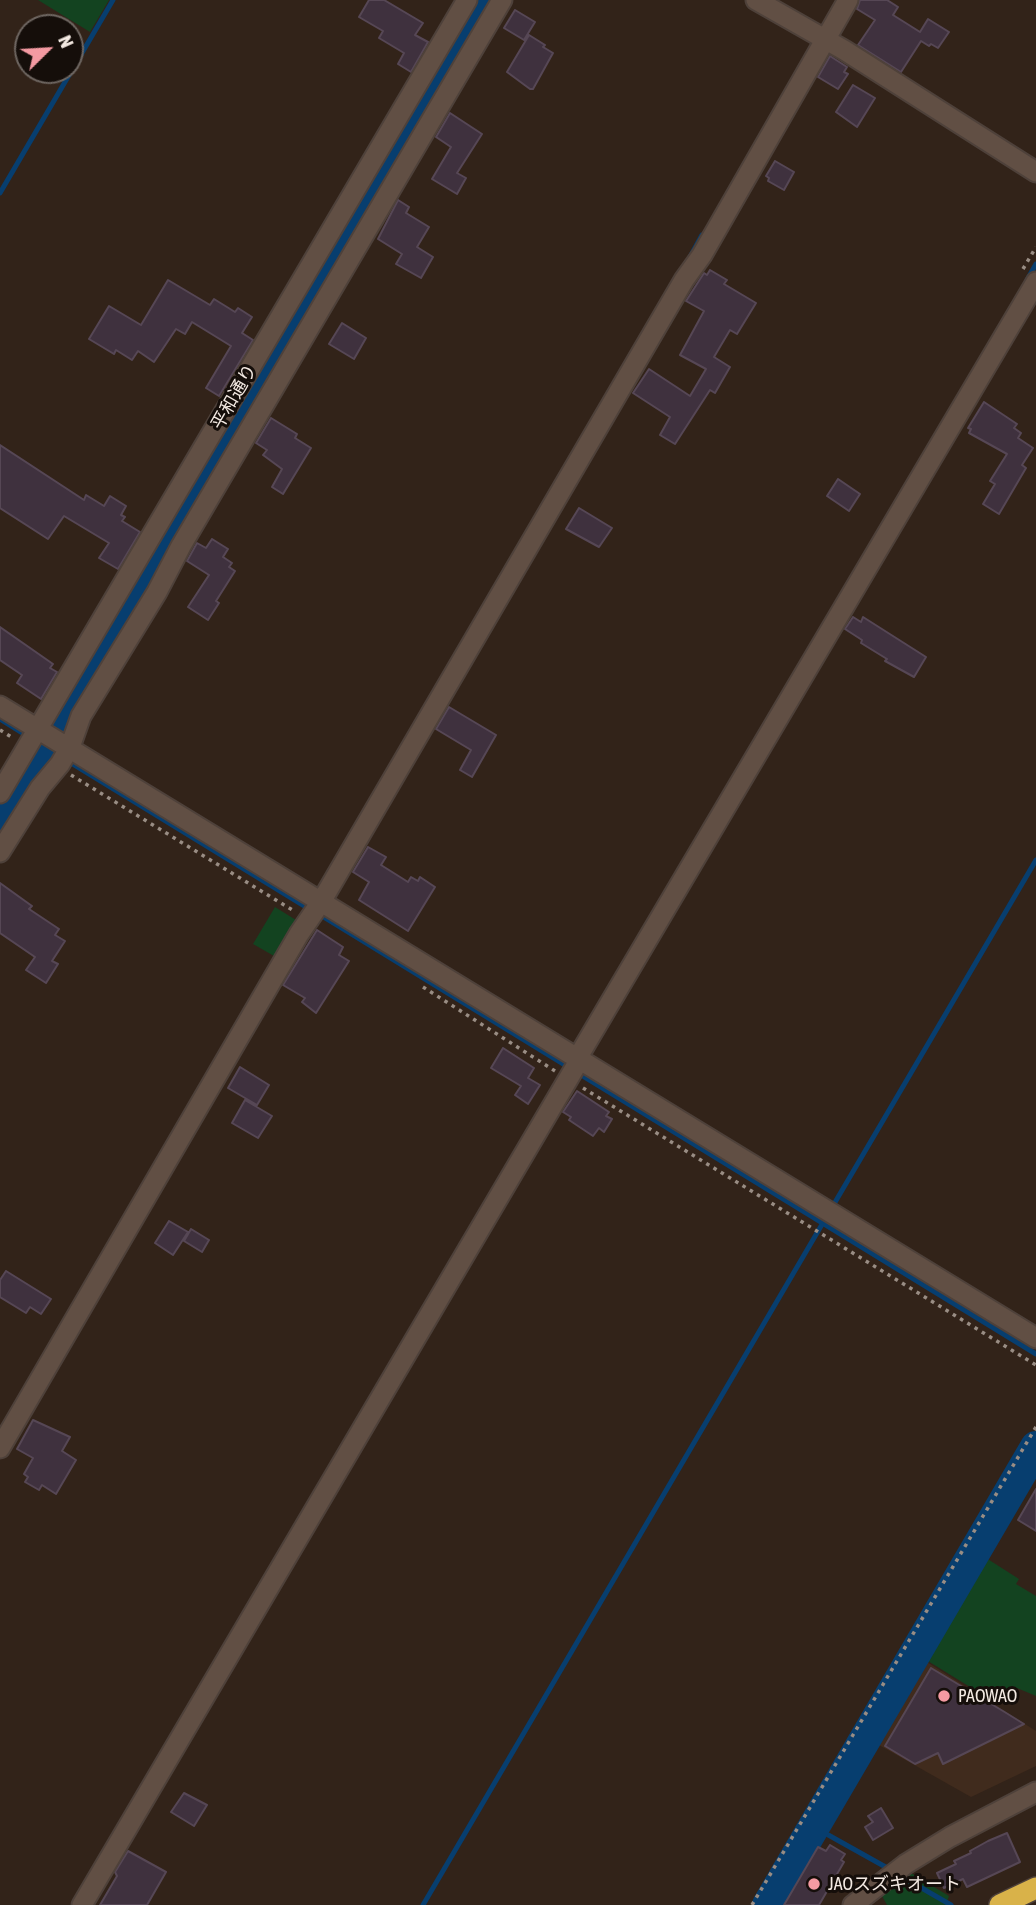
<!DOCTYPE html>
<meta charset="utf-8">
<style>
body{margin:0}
#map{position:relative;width:1036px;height:1905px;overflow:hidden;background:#322319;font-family:"Asap Condensed",sans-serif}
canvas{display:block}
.north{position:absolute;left:14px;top:14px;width:70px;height:70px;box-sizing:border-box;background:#150e0a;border:2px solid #6e6661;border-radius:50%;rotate:66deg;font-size:19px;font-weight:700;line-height:28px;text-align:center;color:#f4eae3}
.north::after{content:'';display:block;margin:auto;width:24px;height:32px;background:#f49aa2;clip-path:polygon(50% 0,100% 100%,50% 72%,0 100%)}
</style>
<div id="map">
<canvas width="1036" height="1905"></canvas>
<div class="north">N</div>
</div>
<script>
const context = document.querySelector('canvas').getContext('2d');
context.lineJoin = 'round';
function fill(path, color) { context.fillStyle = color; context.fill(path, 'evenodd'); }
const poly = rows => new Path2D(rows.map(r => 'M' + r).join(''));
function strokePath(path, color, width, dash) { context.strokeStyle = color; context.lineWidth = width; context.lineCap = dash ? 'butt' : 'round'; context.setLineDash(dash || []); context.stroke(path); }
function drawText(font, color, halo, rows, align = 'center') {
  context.font = font + ' "Asap Condensed","Noto Sans JP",sans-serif'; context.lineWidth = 6; context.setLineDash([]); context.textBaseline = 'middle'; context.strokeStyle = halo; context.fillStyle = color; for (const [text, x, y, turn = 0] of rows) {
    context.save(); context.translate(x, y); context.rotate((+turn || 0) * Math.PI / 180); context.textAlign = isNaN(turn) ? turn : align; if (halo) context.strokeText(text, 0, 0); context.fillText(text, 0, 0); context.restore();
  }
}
fill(poly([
 [927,1662,1036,1731,1036,1766,971,1797,879,1745]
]), '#402b1d');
fill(poly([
 [38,0,109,0,90,32],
 [275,907,296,920,274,956,253,944],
 [983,1556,1019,1579,1016,1584,1036,1596,1036,1696,1017,1688,1011,1688,996,1703,923,1658],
 [911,1873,949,1896,946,1905,887,1905,882,1896]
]), '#134320');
strokePath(poly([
 [0,193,113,0],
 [690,257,702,235],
 [1027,280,1036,264],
 [0,719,27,736],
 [36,741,60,756],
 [68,761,311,910],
 [319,914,1036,1354],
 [834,1204,1036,860],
 [814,1827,891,1870],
 [899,1875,951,1905],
 [423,1905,824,1221]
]), '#073e6f', 5);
strokePath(poly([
 [0,828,486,0],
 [768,1905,1036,1447]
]), '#073e6f', 32);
const building = poly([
 [369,0,384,0,423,23,415,35,428,42,411,72,398,64,404,53,379,38,383,31,359,17,369,0],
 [860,0,887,0,898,7,893,15,920,32,928,19,949,32,938,48,931,44,929,46,921,41,901,72,858,45,875,20,857,9,860,0],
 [515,10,535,22,524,40,504,28,515,10],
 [529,35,545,45,543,47,553,53,533,89,530,89,507,72,529,35],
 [830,56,847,67,844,72,848,74,838,89,818,77,830,56],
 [853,85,875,98,857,127,836,112,853,85],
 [450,113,482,134,457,173,466,178,457,194,432,179,451,147,436,137,450,113],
 [775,161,794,172,784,190,768,181,769,178,766,176,775,161],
 [398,200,409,207,406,213,429,227,417,247,433,257,421,278,396,264,402,254,378,239,398,200],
 [710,270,727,280,724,284,756,303,737,334,730,330,714,357,730,367,715,393,710,390,675,444,660,435,670,417,633,393,649,369,690,396,706,369,680,355,704,311,686,301,704,273,707,275,710,270],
 [168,280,210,305,214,299,235,312,238,308,252,317,242,333,253,340,219,396,206,388,231,346,192,322,185,334,176,329,154,362,138,351,132,360,116,350,114,354,89,339,109,306,141,325,168,280],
 [342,323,366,338,354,359,329,344,342,323],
 [984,402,1017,424,1014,428,1021,433,1018,438,1033,448,1022,465,1026,468,999,514,983,504,995,484,990,481,1007,454,969,433,971,429,968,428,984,402],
 [271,418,297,434,295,438,311,448,283,494,272,487,282,469,263,455,267,450,256,443,271,418],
 [0,445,84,500,86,495,104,506,110,496,126,506,121,515,125,517,122,521,140,532,118,569,99,558,109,543,64,516,48,539,0,508,0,445],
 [838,479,860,494,849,511,827,496,838,479],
 [579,508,612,528,599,547,566,529,579,508],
 [212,539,228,549,223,557,232,563,229,567,235,571,216,601,219,603,208,620,188,607,209,575,187,561,197,543,206,548,212,539],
 [853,617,861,622,863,617,926,657,914,677,885,661,887,659,861,643,862,640,845,629,853,617],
 [0,627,53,664,50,668,57,672,41,699,17,683,22,675,0,660,0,627],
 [449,707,496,735,472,777,460,770,471,750,436,729,449,707],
 [368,847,386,857,381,865,408,882,411,877,418,881,420,877,435,887,408,931,359,900,369,882,353,872,368,847],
 [0,883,32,906,29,909,59,929,55,935,65,941,52,961,58,964,46,983,26,970,35,957,0,933,0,883],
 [317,930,343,947,339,955,349,961,316,1013,302,1002,305,998,283,985,317,930],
 [503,1048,534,1068,528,1078,540,1085,528,1104,515,1095,521,1086,491,1068,503,1048],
 [240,1067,269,1085,257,1105,228,1088,240,1067],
 [577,1091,609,1112,606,1116,612,1119,604,1132,599,1128,593,1136,569,1120,571,1117,563,1112,577,1091],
 [245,1100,272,1116,258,1138,232,1123,245,1100],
 [169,1221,188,1232,173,1255,155,1243,169,1221],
 [191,1229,209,1240,202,1252,184,1241,191,1229],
 [6,1271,51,1299,41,1314,30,1307,26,1313,0,1297,0,1280,6,1271],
 [33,1420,70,1437,62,1451,76,1460,56,1494,42,1485,39,1490,25,1482,28,1477,24,1474,33,1458,17,1449,33,1420],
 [1036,1489,1036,1531,1018,1520,1036,1489],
 [931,1668,1003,1711,1024,1724,943,1764,938,1753,915,1764,885,1746,931,1668],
 [184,1793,207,1805,194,1826,171,1812,184,1793],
 [881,1808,893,1828,873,1840,865,1827,873,1822,868,1816,881,1808],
 [1007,1833,1020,1862,967,1887,963,1879,944,1888,937,1873,956,1864,954,1861,971,1853,970,1851,988,1841,1007,1833],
 [830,1845,845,1854,841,1860,844,1862,819,1905,784,1905,818,1847,826,1851,830,1845],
 [128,1851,166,1872,147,1905,100,1905,117,1876,115,1872,128,1851]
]);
fill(building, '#3f313e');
strokePath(building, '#564755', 2);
const minor = poly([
 [756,0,844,50,1036,172],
 [0,706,1036,1338],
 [0,793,467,0],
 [0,852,40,788,60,764,70,747,81,716,157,592,181,546,502,0],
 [578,1057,1036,282],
 [0,1448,299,934,321,902,684,280,702,255,848,0],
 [82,1905,580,1059],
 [853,1905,906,1864,950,1837,1036,1792]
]);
const highway = poly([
 [1000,1905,1036,1888]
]);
strokePath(minor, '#4e413a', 23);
strokePath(highway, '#4e413a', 24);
strokePath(poly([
 [1023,269,1036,247],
 [0,730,13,738],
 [71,775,294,911],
 [423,987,555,1071],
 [583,1088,1036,1365],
 [752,1905,1036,1427]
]), '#998d84', 3.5, [3.5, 5]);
strokePath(minor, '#614f44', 19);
strokePath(highway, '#d9b249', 21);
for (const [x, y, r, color] of [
 [944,1696,7,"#f49aa2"],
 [814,1884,7,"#f49aa2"]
]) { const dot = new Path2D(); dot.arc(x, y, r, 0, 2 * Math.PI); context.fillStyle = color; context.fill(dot); strokePath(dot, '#150e0a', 2.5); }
drawText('18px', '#f4eae3', '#150e0a', [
 ["平和通り",234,397,-60]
]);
drawText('18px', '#f4eae3', '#150e0a', [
 ["PAOWAO",958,1696],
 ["JAOスズキオート",828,1884]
], 'left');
</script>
